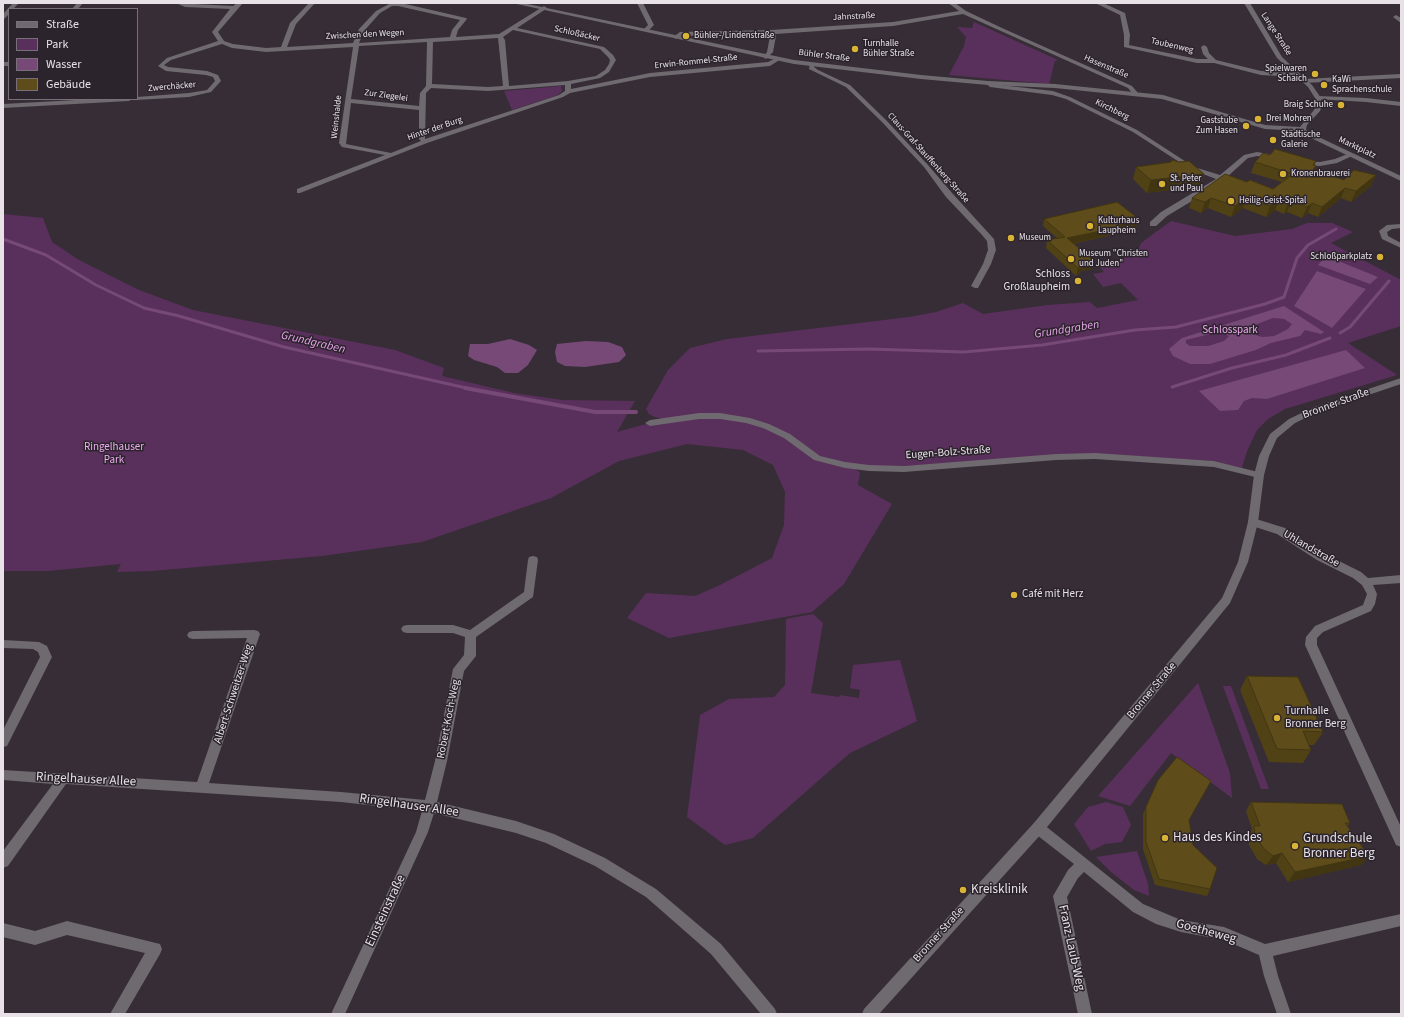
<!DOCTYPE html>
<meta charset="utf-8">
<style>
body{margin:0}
#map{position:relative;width:1404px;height:1017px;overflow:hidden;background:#372d37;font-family:"Source Sans 3",sans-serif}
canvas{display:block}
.frame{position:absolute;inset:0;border:4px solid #e8e2e8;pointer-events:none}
.legend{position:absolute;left:8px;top:8px;width:130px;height:92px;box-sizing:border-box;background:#2c242d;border:1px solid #777078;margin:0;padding:5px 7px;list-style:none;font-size:12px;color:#e8e2e8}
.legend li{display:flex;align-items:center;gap:8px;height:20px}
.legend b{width:20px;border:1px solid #777078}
</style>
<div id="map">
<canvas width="1404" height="1017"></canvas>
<div class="frame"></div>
<ul class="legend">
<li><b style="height:5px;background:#6f6a6f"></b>Straße</li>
<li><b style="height:11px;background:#59305b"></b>Park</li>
<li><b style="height:11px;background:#764977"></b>Wasser</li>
<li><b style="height:11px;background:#5e4d1a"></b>Gebäude</li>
</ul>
</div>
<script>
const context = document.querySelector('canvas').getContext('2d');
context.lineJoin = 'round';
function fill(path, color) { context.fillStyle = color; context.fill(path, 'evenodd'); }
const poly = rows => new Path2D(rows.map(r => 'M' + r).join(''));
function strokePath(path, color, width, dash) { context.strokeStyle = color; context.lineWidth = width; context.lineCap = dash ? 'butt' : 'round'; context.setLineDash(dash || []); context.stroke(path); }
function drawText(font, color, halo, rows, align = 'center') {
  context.font = font + ' "Source Sans 3",sans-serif'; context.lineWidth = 3; context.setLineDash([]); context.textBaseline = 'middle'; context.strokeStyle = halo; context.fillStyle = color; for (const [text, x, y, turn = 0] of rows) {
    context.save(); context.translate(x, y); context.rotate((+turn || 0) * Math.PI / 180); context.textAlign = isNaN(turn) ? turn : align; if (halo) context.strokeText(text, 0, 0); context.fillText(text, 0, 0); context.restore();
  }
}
fill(poly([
 [974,22,1058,60,1055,61,1049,84,949,75,964,46,966,37,957,27,972,28],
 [561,86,562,91,558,95,512,110,504,91],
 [3,214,43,218,52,242,79,260,139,290,193,310,395,350,444,368,442,376,514,393,562,400,635,401,617,432,664,419,655,417,649,414,646,409,668,370,690,348,727,339,909,317,936,312,963,303,983,314,1047,305,1090,302,1097,308,1138,300,1121,283,1103,287,1093,274,1104,272,1100,267,1137,252,1141,243,1171,221,1235,236,1292,229,1307,223,1332,223,1353,232,1331,243,1401,280,1401,326,1348,343,1397,375,1285,409,1268,419,1257,430,1247,451,1242,468,1214,461,1093,454,904,466,869,466,846,464,860,472,858,485,892,504,844,584,812,612,669,638,627,618,646,593,695,596,720,585,772,558,784,525,785,492,773,465,743,450,687,444,619,461,551,498,422,542,322,556,152,571,117,572,121,564,48,571,3,571],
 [813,614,823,623,811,693,839,697,840,695,859,698,860,690,850,688,853,665,900,660,917,721,850,753,753,838,725,845,687,817,700,715,729,699,774,697,785,685,786,619],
 [1198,683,1230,773,1232,798,1171,753,1130,806,1098,796],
 [1223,686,1231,686,1269,789,1261,789],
 [1106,802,1123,807,1131,825,1122,842,1105,844,1091,851,1074,824,1088,807],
 [1137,851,1148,884,1149,896,1134,890,1111,872,1096,857]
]), '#59305b');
fill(poly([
 [1326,256,1378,277,1370,284,1318,265],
 [1317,271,1366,289,1332,328,1294,306],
 [1284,306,1324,332,1321,334,1305,330,1300,336,1271,343,1256,350,1210,364,1190,364,1173,356,1169,349,1182,338],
 [1273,318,1284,319,1292,324,1288,329,1274,336,1262,337,1253,334,1252,326],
 [1214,333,1224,333,1229,336,1224,341,1208,346,1190,346,1186,343,1186,340],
 [510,339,529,345,537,350,528,365,518,373,505,373,497,367,474,360,468,356,470,344,488,344],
 [586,341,608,342,622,347,626,355,619,362,585,367,565,366,557,362,555,352,557,344],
 [1346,350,1365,368,1267,399,1252,398,1244,401,1238,410,1220,411,1199,391]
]), '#764977');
strokePath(poly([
 [3,239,46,255,96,285,144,308,179,316,284,347,471,389],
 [1340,333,1350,327,1389,281],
 [758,351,869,349,964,352,1042,345,1135,330,1176,327,1265,304,1284,297,1297,258,1308,245,1336,229],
 [1172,387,1232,368,1286,355,1330,338]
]), '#764977', 3);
strokePath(poly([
 [465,388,595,412,636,412]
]), '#764977', 4);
fill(poly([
 [13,3,19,3,13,9,9,9,9,14,3,20,3,14,13,3],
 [77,3,83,3,78,9,72,9,77,3],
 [176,3,233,6,237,3,243,3,218,32,224,41,233,44,266,48,281,47,290,23,309,3,315,3,296,24,287,47,353,43,359,29,376,11,391,3,401,3,466,18,467,19,458,30,456,37,499,34,544,6,547,8,546,9,517,28,604,47,613,55,616,60,609,72,600,78,571,84,571,89,650,73,768,62,778,57,781,59,770,66,650,77,570,93,563,97,427,143,300,193,297,193,297,189,385,155,342,147,339,143,353,47,266,52,232,48,222,44,171,60,164,65,168,67,207,71,218,75,221,81,211,92,189,97,135,100,134,99,137,99,137,97,189,93,207,90,215,81,213,77,206,75,166,71,158,66,167,58,218,41,212,32,230,9,185,7,176,3],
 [392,6,398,6,460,20,452,30,450,37,359,43,364,31,380,13,392,6],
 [513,30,600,49,608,57,610,60,609,64,605,70,596,76,568,81,509,86,505,40,503,37,513,30],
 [498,38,503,86,488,87,432,84,433,42,498,38],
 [427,42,426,86,420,93,419,106,351,99,359,46,427,42],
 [565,85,565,91,559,95,425,139,426,93,431,88,488,91,565,85],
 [351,103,419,110,419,139,421,141,391,153,346,144,351,103],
 [637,3,643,3,654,25,648,31,643,30,648,25,637,3],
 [948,3,955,3,966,11,1002,28,1132,86,1138,93,1133,94,1128,88,963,14,893,26,775,34,776,36,773,52,766,59,763,57,767,52,770,36,769,34,681,36,676,39,673,37,680,32,771,30,893,22,959,11,948,3],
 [1095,3,1103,3,1125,13,1130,35,1129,45,1197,59,1208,59,1203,54,1201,47,1204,45,1207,47,1209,53,1216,60,1261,71,1297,73,1300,75,1297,77,1261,75,1214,63,1197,63,1124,47,1124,35,1120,15,1095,3],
 [1396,15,1401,18,1401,23,1393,17,1396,15],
 [3,62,9,62,9,66,3,66,3,62],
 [810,63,814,63,814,67,818,70,850,85,886,120,928,165,952,193,994,239,996,250,991,264,978,288,975,288,971,286,983,264,988,250,987,241,982,235,946,197,924,167,882,122,846,87,809,69,810,63],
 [1401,74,1401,78,1304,83,1301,81,1304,79,1401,74],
 [988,81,1000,85,1053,91,1070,97,1137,130,1194,167,1220,175,1244,155,1257,152,1275,155,1278,157,1275,159,1257,156,1248,158,1217,186,1167,216,1156,226,1150,226,1150,222,1161,212,1216,179,1190,169,1133,132,1066,99,1052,95,990,87,985,83,988,81],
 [1318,96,1366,98,1401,102,1401,106,1366,102,1316,99,1315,98,1318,96],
 [94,99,132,99,129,101,3,108,3,104,94,99],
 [1350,153,1353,155,1352,156,1337,163,1320,166,1302,165,1299,163,1302,161,1320,162,1335,159,1350,153],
 [1401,224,1401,228,1392,229,1387,232,1388,236,1401,243,1401,248,1382,239,1379,231,1387,225,1401,224],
 [699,413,720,413,750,418,769,424,790,434,820,456,845,462,869,465,904,466,1056,454,1095,453,1214,461,1262,473,1264,475,1259,478,1214,467,1095,459,1056,460,904,472,869,471,845,468,814,460,784,438,763,428,746,423,720,419,699,419,650,426,645,423,650,420,699,413],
 [1253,518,1285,528,1325,554,1361,572,1368,578,1401,575,1401,583,1373,585,1377,594,1375,604,1371,611,1323,632,1317,638,1317,645,1401,827,1401,847,1396,845,1305,645,1306,637,1315,626,1363,605,1367,594,1362,585,1353,578,1317,560,1277,534,1249,525,1248,522,1249,519,1253,518],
 [533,556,537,557,538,560,533,597,476,637,476,656,464,671,447,761,437,802,516,821,554,834,605,858,656,889,721,944,775,1009,777,1014,761,1014,711,954,646,897,595,866,546,843,516,833,434,813,428,832,345,1014,331,1014,416,832,422,811,341,802,66,784,8,866,3,868,3,851,53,784,3,780,3,770,197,782,247,638,193,639,189,638,187,635,189,632,193,631,254,630,258,631,260,634,209,783,341,792,425,800,435,761,453,669,464,655,465,637,453,633,407,633,403,632,401,629,403,626,407,625,453,625,470,630,524,592,528,560,529,557,533,556],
 [3,640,39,642,47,646,52,657,7,746,3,747,3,730,40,657,38,652,33,649,3,648,3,640],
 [1038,822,1043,824,1143,904,1181,920,1224,927,1265,944,1401,914,1401,926,1273,956,1278,976,1291,1014,1277,1014,1264,976,1259,955,1224,940,1181,932,1156,924,1133,912,1084,872,1078,878,1067,897,1092,1014,1078,1014,1053,896,1068,870,1074,864,1033,832,1032,828,1033,824,1038,822],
 [67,921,160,944,162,949,160,954,125,1014,110,1014,145,953,67,935,35,945,3,937,3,923,35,931,67,921]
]), '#6f6a6f');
fill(poly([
 [512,3,523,3,794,60,921,75,988,81,1055,84,1163,95,1265,125,1300,127,1314,110,1316,105,1315,98,1308,87,1277,58,1244,3,1250,3,1282,57,1312,85,1321,98,1322,105,1320,111,1307,125,1306,129,1308,132,1401,176,1401,181,1313,139,1304,134,1301,131,1265,129,1162,99,1055,88,988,85,921,79,794,64,512,3],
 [1401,378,1401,384,1318,412,1295,423,1277,438,1269,456,1264,475,1258,522,1248,562,1230,603,1043,832,879,1014,862,1014,864,1009,1033,824,1222,598,1238,562,1248,522,1254,475,1259,456,1270,434,1289,419,1312,408,1401,378]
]), '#6f6a6f');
fill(poly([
 [1270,155,1316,161,1315,165,1314,170,1344,180,1376,175,1371,186,1351,202,1341,198,1318,217,1308,213,1302,218,1287,212,1284,214,1275,210,1266,217,1243,208,1231,217,1208,208,1201,213,1189,208,1192,198,1247,182,1273,189,1282,182,1251,173,1255,162],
 [1136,167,1204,174,1200,186,1147,193,1133,179],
 [1044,219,1137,226,1104,237,1073,244,1092,269,1082,271,1076,276,1046,248,1047,240,1057,238,1043,226],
 [1247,676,1323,732,1314,745,1309,745,1311,750,1303,763,1269,762,1240,690],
 [1158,780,1189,820,1193,845,1210,889,1207,896,1155,885,1143,849,1143,814],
 [1251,802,1350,823,1347,827,1369,856,1361,865,1288,882,1276,863,1266,865,1257,859,1249,845,1248,836,1252,829,1246,811]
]), '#514216');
fill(poly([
 [1204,174,1200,186,1147,193,1151,180],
 [1376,175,1371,186,1351,202,1356,191],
 [1345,188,1341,198,1318,217,1322,207],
 [1211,198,1208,208,1201,213,1205,202],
 [1246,198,1243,208,1231,217,1235,206],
 [1279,200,1275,210,1266,217,1270,206],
 [1291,201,1287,212,1284,214,1288,203],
 [1312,203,1308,213,1302,218,1307,207],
 [1139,219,1137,226,1104,237,1065,245,1067,238],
 [1094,261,1092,269,1082,271,1076,276,1078,268,1084,264],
 [1282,853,1276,863,1266,865,1273,856],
 [1369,856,1361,865,1288,882,1295,872]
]), '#423612');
const building = poly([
 [1275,149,1316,161,1313,165,1316,166,1313,169,1344,180,1354,170,1376,175,1356,191,1345,188,1322,207,1312,203,1307,207,1291,201,1288,203,1279,200,1270,206,1246,198,1235,206,1211,198,1205,202,1192,198,1225,174,1247,182,1250,180,1273,189,1293,174,1255,162,1263,153,1270,155,1275,149],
 [1172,160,1179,162,1189,161,1204,174,1151,180,1136,167,1171,162,1172,160],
 [1117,202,1139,219,1106,230,1067,238,1094,261,1084,264,1078,268,1047,240,1065,237,1044,219,1117,202],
 [1247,676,1298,677,1323,732,1303,731,1311,750,1277,749,1247,676],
 [1177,757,1211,781,1189,820,1193,845,1217,868,1210,889,1159,879,1146,842,1146,807,1158,780,1177,757],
 [1251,802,1342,804,1350,823,1345,823,1369,856,1295,872,1282,853,1273,856,1264,849,1255,835,1254,826,1260,826,1251,802]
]);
fill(building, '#5e4d1a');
strokePath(building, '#423612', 1);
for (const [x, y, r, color] of [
 [686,36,4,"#d9b334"],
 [855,49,4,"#d9b334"],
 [1315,74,4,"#d9b334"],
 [1324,85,4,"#d9b334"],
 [1341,105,4,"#d9b334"],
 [1258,119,4,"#d9b334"],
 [1246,126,4,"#d9b334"],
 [1273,140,4,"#d9b334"],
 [1283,174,4,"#d9b334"],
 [1162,184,4,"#d9b334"],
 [1231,201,4,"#d9b334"],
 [1090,226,4,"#d9b334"],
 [1011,238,4,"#d9b334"],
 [1380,257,4,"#d9b334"],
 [1071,259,4,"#d9b334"],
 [1078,281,4,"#d9b334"],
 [1014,595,4,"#d9b334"],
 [1277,718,4,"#d9b334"],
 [1165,838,4,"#d9b334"],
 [1295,846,4,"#d9b334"],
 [963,890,4,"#d9b334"]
]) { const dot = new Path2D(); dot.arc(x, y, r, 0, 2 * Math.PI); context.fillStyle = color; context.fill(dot); strokePath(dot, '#2c242d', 1.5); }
drawText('9px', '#e8e2e8', '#2c242d', [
 ["Jahnstraße",854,17,-3],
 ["Schloßäcker",577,34,13],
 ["Lange Straße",1276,34,57],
 ["Zwischen den Wegen",365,35,-3],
 ["Taubenweg",1172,46,13],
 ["Bühler Straße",824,56,7],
 ["Erwin-Rommel-Straße",696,62,-6],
 ["Hasenstraße",1106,67,23],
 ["Zwerchäcker",172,87,-5],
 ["Zur Ziegelei",386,96,8],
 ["Kirchberg",1112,110,26],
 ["Weinshalde",337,117,-84],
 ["Hinter der Burg",435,129,-19],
 ["Marktplatz",1357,148,25],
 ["Claus-Graf-Stauffenberg-Straße",928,158,48]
]);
drawText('9px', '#e8e2e8', '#2c242d', [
 ["Bühler-/Lindenstraße",694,36],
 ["Turnhalle",863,44],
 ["Bühler Straße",863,54],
 ["Spielwaren",1307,69,"right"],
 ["Schaich",1307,79,"right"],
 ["KaWi",1332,80],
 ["Sprachenschule",1332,90],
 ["Braig Schuhe",1333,105,"right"],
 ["Drei Mohren",1266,119],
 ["Gaststube",1238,121,"right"],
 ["Zum Hasen",1238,131,"right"],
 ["Städtische",1281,135],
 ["Galerie",1281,145],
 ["Kronenbrauerei",1291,174],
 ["St. Peter",1170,179],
 ["und Paul",1170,189],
 ["Heilig-Geist-Spital",1239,201],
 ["Kulturhaus",1098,221],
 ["Laupheim",1098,231],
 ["Museum",1019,238],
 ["Museum \"Christen",1079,254],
 ["und Juden\"",1079,264],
 ["Schloßparkplatz",1372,257,"right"]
], 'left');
drawText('11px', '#e8e2e8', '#2c242d', [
 ["Schloss",1070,275,"right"],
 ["Großlaupheim",1070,288,"right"],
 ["Café mit Herz",1022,595],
 ["Turnhalle",1285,712],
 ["Bronner Berg",1285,725]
], 'left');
drawText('11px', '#f0acf2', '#2c242d', [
 ["Schlosspark",1230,331],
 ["Ringelhauser",114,448],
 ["Park",114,461]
]);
drawText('11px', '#e8e2e8', '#2c242d', [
 ["Bronner Straße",1336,404,-20],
 ["Eugen-Bolz-Straße",948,453,-4],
 ["Uhlandstraße",1311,549,30],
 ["Bronner Straße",1152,691,-50],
 ["Albert-Schweitzer-Weg",234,694,-72],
 ["Robert-Koch-Weg",449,719,-79],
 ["Bronner Straße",939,935,-48]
]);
drawText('italic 12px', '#e9a5eb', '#2c242d', [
 ["Grundgraben",1067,330,-9],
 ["Grundgraben",313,343,13]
]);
drawText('13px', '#e8e2e8', '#2c242d', [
 ["Ringelhauser Allee",86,780,3],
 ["Ringelhauser Allee",409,806,8],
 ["Einsteinstraße",386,911,-65],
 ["Goetheweg",1206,932,15],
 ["Franz-Laub-Weg",1071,948,78]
]);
drawText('13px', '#e8e2e8', '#2c242d', [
 ["Haus des Kindes",1173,838],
 ["Grundschule",1303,839],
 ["Bronner Berg",1303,854],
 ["Kreisklinik",971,890]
], 'left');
</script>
